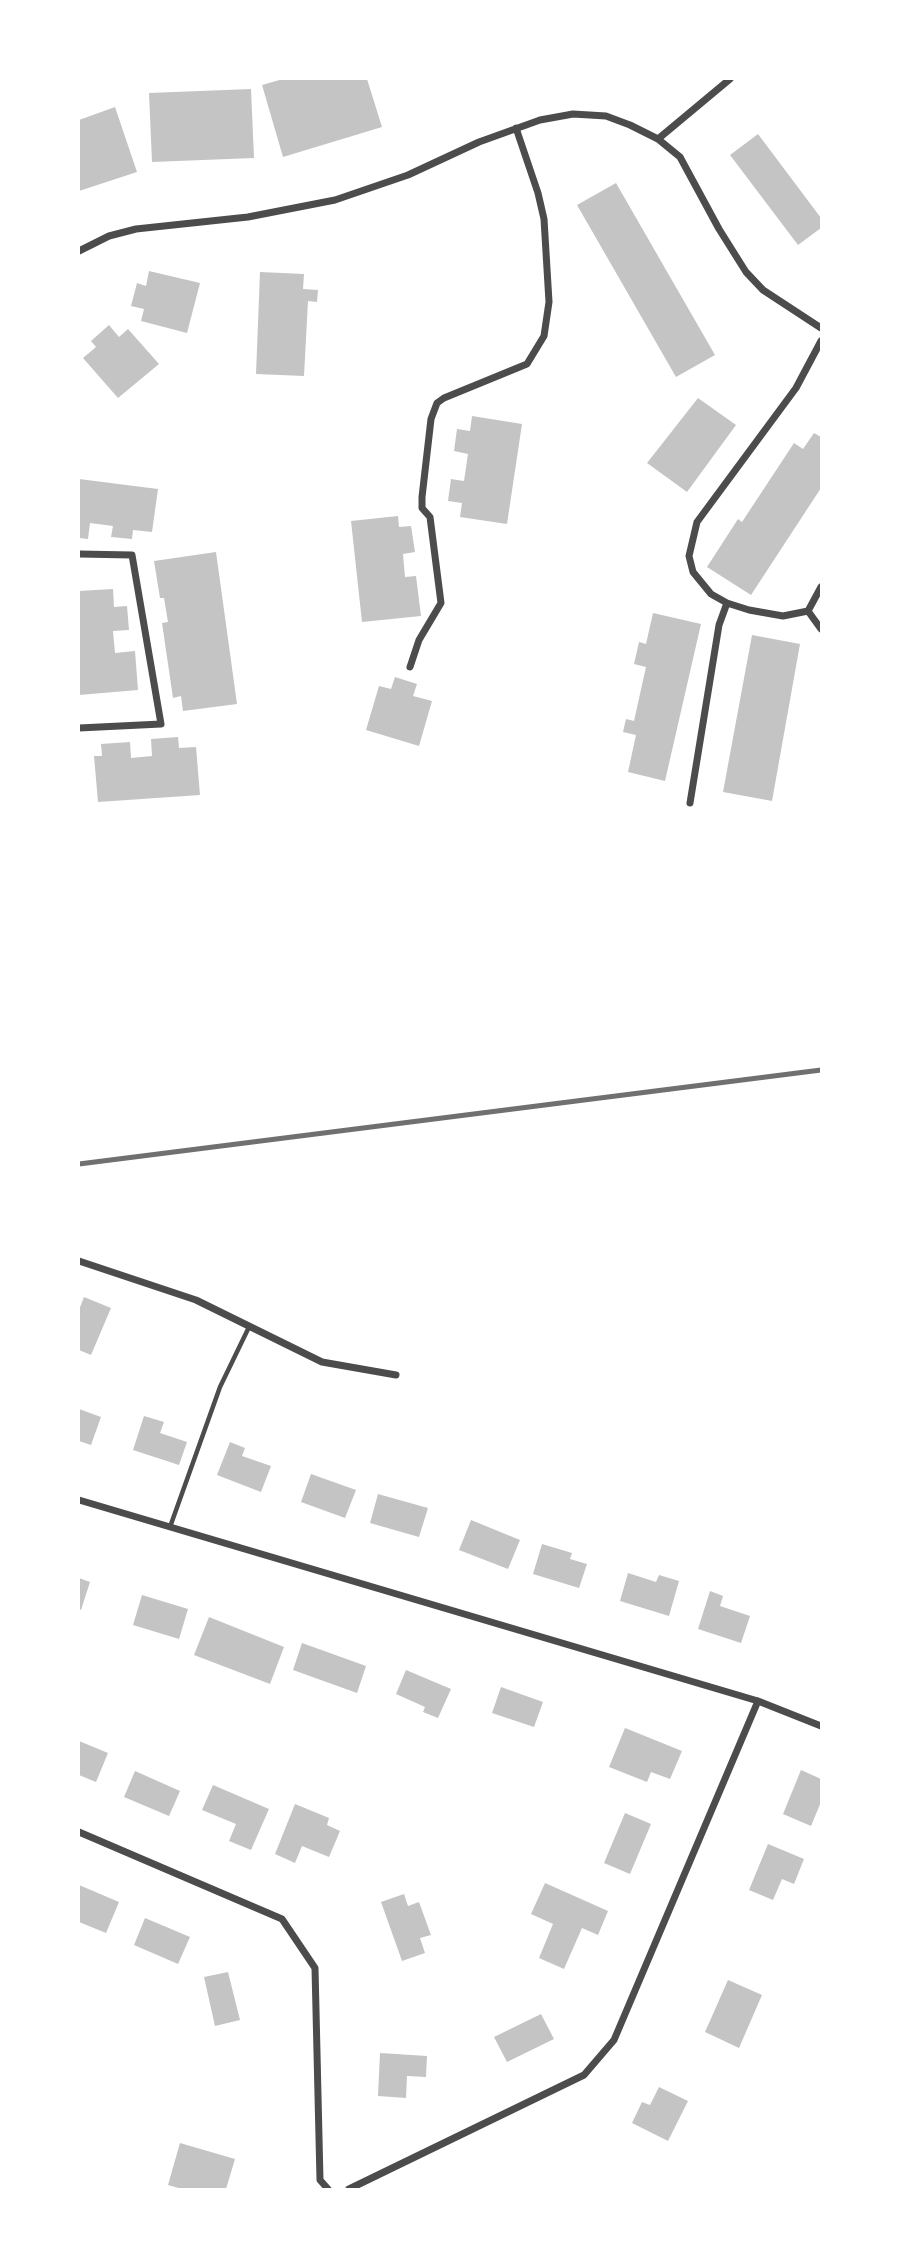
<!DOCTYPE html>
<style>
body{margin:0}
#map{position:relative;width:900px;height:2268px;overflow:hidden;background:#fff;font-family:"Roboto Condensed",sans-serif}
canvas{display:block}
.frame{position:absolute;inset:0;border:80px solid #fff;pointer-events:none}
</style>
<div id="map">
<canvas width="900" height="2268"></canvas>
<div class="frame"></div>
</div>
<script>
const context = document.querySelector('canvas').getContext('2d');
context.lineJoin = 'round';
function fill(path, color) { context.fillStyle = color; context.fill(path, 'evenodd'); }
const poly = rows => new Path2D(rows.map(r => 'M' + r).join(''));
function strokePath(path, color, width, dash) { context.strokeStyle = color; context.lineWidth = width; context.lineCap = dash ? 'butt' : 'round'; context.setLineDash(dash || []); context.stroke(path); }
fill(poly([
 [283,79,367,79,382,127,283,157,262,85],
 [251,89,254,158,152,162,149,93],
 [115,107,137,172,79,191,79,120],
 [758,134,821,218,821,228,798,245,730,155],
 [616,183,715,355,676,377,577,205],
 [149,271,200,283,187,333,141,321,144,309,131,306,137,283,146,286],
 [260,272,304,274,303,289,318,290,317,302,308,301,304,376,256,374],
 [109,325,119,337,128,329,159,364,118,398,83,358,96,347,91,341],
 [698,398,736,425,687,492,647,463],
 [472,416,522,424,507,524,460,517,462,503,448,501,451,479,464,481,468,454,454,451,457,429,470,431],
 [814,433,821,437,821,488,751,595,707,567,738,519,742,522,794,443,803,449],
 [79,479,158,489,152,532,133,530,132,539,111,537,113,526,90,523,88,539,79,538],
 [398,516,399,527,411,526,415,552,403,554,405,577,416,576,421,616,362,622,351,521],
 [216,552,237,704,183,711,181,696,173,698,162,623,168,622,164,598,160,598,154,561],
 [113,589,114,607,127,606,129,630,113,631,115,653,135,651,138,690,79,695,79,591],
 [653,613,701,624,665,781,628,772,636,735,623,732,626,719,634,721,646,667,634,664,639,642,646,644],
 [752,635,800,644,772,801,723,792],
 [395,677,417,684,413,696,432,701,419,746,366,730,379,686,391,689],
 [178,737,179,748,196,747,200,795,98,802,94,756,102,756,101,744,130,742,131,758,152,756,151,739],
 [84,1297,111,1308,91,1355,79,1350,79,1310],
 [79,1409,101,1417,91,1445,79,1441],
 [144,1416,164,1422,160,1433,187,1442,179,1465,133,1450],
 [230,1442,245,1448,242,1456,271,1466,261,1492,217,1475],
 [311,1474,356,1490,345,1518,301,1502],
 [378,1494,428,1508,419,1537,370,1523],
 [471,1520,520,1540,508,1569,459,1550],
 [542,1544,572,1553,570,1559,587,1564,579,1588,533,1574],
 [628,1573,656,1582,659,1575,679,1581,669,1616,620,1601],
 [79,1578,90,1582,81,1610,79,1609],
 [710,1591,723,1596,720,1606,750,1616,741,1643,698,1629],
 [142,1595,188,1609,179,1639,133,1625],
 [209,1617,284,1647,270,1684,194,1655],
 [302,1643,366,1666,357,1693,293,1670],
 [406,1670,451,1689,438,1718,423,1712,425,1707,396,1694],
 [501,1687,543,1702,534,1727,492,1713],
 [625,1728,682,1751,670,1779,651,1772,647,1782,609,1767],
 [79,1741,108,1753,96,1782,79,1775],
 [801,1770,821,1779,821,1802,811,1826,783,1814],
 [135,1771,180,1791,169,1816,124,1797],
 [213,1785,269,1809,251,1850,229,1841,236,1824,202,1810],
 [295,1804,329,1818,327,1825,340,1831,329,1857,302,1846,295,1863,275,1854],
 [625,1813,651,1824,630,1874,604,1863],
 [768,1844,804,1859,794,1884,782,1879,773,1900,749,1890],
 [545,1883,608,1911,598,1935,582,1928,564,1969,539,1958,553,1924,531,1914],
 [79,1885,119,1902,106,1933,79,1922],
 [404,1894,408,1906,419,1902,431,1935,420,1938,425,1953,402,1961,381,1902],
 [145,1918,190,1937,178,1964,134,1945],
 [228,1972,240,2020,215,2026,204,1977],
 [728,1980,762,1995,739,2048,705,2032],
 [541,2014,554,2039,507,2062,494,2037],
 [380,2053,427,2056,426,2077,407,2076,406,2098,378,2096],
 [659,2087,688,2101,668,2141,632,2123,642,2102,650,2105],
 [180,2143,235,2159,226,2189,182,2189,168,2185]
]), '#c4c4c4');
strokePath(poly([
 [170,1527,220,1387,249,1327]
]), '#4c4c4c', 4.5);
strokePath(poly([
 [658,139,730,79],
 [79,251,109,236,136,229,248,217,335,200,408,175,479,142,540,120,573,114,606,116,630,125,658,139,680,157,719,229,746,272,763,290,821,328],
 [821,341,796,388,697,522,689,556,693,572,711,594,727,603,749,610,783,616,808,611,821,587],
 [79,554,132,555,161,724,79,728],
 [808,611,821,629],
 [410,667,419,640,441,603,430,517,422,508,422,497,431,419,437,403,444,398,527,364,544,336,549,302,544,219,538,193,516,128],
 [690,803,719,625,727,603],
 [79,1261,196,1300,322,1362,396,1375],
 [79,1500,758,1701,821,1726],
 [79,1832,282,1919,315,1968,320,2180,328,2189],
 [349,2189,584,2075,614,2040,758,1701]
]), '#4c4c4c', 7);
strokePath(poly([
 [79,1164,821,1070]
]), '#707070', 5);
</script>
